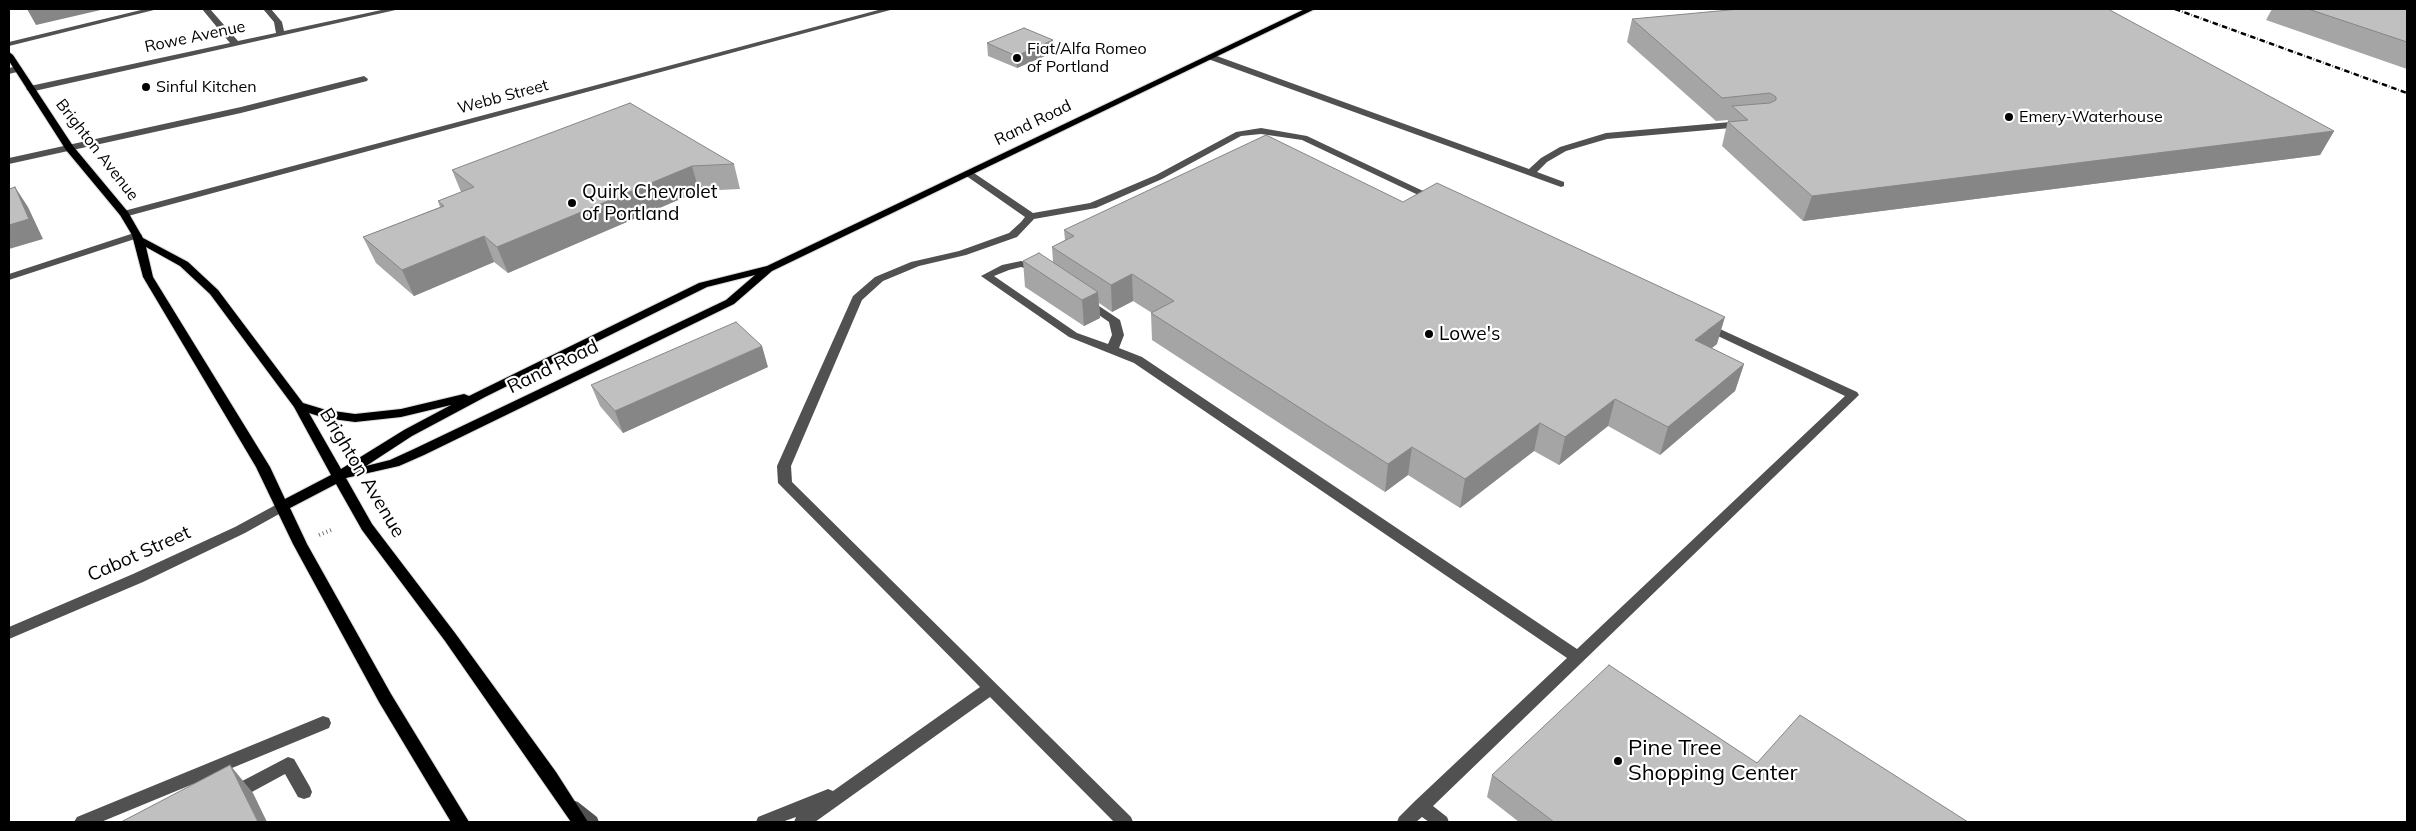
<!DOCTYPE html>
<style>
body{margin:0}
#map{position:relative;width:2416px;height:831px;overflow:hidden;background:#fff;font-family:Mulish,sans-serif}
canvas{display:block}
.frame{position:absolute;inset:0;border:10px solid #000;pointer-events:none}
</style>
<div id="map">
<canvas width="2416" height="831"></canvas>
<div class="frame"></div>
</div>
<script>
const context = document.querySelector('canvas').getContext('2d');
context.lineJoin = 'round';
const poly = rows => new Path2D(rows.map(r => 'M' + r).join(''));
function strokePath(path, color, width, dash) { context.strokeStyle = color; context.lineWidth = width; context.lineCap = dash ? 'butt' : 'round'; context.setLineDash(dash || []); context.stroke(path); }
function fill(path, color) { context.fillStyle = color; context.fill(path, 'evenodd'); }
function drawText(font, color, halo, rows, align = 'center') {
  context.font = font + ' Mulish,sans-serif'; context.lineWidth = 4.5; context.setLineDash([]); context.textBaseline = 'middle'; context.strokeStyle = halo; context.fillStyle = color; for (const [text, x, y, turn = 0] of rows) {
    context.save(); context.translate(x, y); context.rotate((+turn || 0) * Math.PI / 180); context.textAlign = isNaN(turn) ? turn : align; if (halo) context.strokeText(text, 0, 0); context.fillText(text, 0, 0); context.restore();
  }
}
const major = poly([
 [1305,9,1315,9,772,271,734,304,424,455,399,466,346,478,372,524,455,633,556,772,588,822,571,822,445,641,362,530,336,484,290,508,307,544,391,694,469,822,451,822,379,702,293,544,256,467,143,277,132,235,120,215,66,150,9,61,9,52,13,55,73,146,128,212,143,238,188,262,218,290,303,403,326,410,355,414,401,409,464,394,469,396,699,283,767,266,1305,9],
 [146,247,180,266,210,294,294,407,331,475,285,499,270,467,153,277,146,247],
 [755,275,726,300,414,449,390,460,366,466,412,436,485,397,707,287,755,275],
 [451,405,404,430,341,469,309,413,325,418,355,422,401,417,451,405]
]);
strokePath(major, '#dbdbdb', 2);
strokePath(poly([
 [319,535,331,530]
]), '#737373', 4, [1, 3]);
fill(poly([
 [145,9,158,9,9,46,9,42,145,9],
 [202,9,210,9,238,41,276,33,274,22,263,9,271,9,282,22,284,31,386,9,400,9,30,92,26,89,30,86,230,43,202,9],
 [882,9,894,9,128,216,124,217,119,214,120,212,882,9],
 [1208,55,1214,55,1529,169,1541,158,1560,147,1606,133,1742,121,1747,124,1742,127,1607,139,1566,151,1547,162,1537,172,1564,182,1564,186,1561,187,1208,59,1208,55],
 [18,66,22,69,21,71,9,74,9,68,18,66],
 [364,76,368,79,367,81,241,113,9,164,9,158,241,107,364,76],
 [1261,128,1307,136,1440,199,1435,202,1431,201,1302,140,1261,134,1241,136,1162,179,1096,208,1034,219,1017,237,966,255,919,266,883,281,862,300,791,466,792,482,1131,817,1133,822,1114,822,990,697,815,822,794,822,796,817,782,822,756,822,758,817,828,789,833,791,980,687,778,483,777,466,853,296,875,277,911,262,959,251,1009,233,1021,222,1025,217,965,175,965,171,971,171,1033,213,1090,203,1156,175,1236,132,1261,128],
 [137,232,142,235,141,237,9,280,9,274,137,232],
 [1021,261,1043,267,1044,269,1039,272,1021,267,1009,270,994,276,1077,333,1108,344,1112,335,1109,322,1080,302,1086,299,1090,300,1120,320,1124,335,1119,348,1142,357,1577,649,1845,396,1701,328,1699,326,1701,324,1709,324,1857,392,1859,395,1433,806,1447,817,1449,822,1429,822,1422,817,1416,822,1397,822,1399,817,1415,801,1567,658,1134,363,1069,337,981,276,1002,265,1021,261],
 [283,501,288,503,290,506,288,509,245,533,143,582,9,639,9,627,133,574,235,527,283,501],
 [323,716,329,718,331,723,329,728,101,822,74,822,77,817,323,716],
 [288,757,294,759,310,787,312,792,310,797,304,799,298,797,285,774,239,799,233,801,227,799,225,794,227,789,288,757],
 [572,800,578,802,597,817,599,822,579,822,566,812,564,807,566,802,572,800]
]), '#515151');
fill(major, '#000');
strokePath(poly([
 [2175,9,2407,93]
]), '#000', 2.5, [5.5, 2, 0.5, 2]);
fill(poly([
 [2272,9,2407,9,2407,69,2266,20],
 [1632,19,2334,131,2320,155,1803,221,1722,146,1728,120,1716,121,1627,42],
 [1053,40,1054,52,1017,68,988,56,987,43],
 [734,164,740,189,699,191,508,273,494,262,414,296,376,263,363,237,440,207,438,201,461,192,452,170],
 [1403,202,1717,344,1711,348,1744,364,1735,391,1660,455,1608,426,1559,465,1534,451,1460,508,1408,475,1385,492,1152,340,1151,313,1152,313,1133,301,1112,312,1099,303,1100,318,1084,326,1025,287,1023,261,1053,262,1052,247,1065,240,1064,230],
 [768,367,623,433,600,406,591,385],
 [1757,763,1968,822,1519,822,1487,797,1492,775]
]), '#a5a5a5');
fill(poly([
 [27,9,105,9,36,25],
 [1053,40,1054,52,1017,68,1016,56],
 [2334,131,2320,155,1803,221,1812,196],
 [692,166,699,191,508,273,497,247],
 [15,187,28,207,43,239,9,249,9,225],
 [484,236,494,262,414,296,402,270],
 [1132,274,1133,301,1112,312,1111,285],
 [1098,292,1100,318,1084,326,1082,300],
 [1725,317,1717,344,1687,368,1695,340],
 [762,346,768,367,623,433,615,411],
 [1744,364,1735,391,1660,455,1668,427],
 [1615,399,1608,426,1559,465,1565,437],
 [1540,423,1534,451,1460,508,1465,479],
 [1412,447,1408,475,1385,492,1388,464],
 [230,765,253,793,267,822,258,822]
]), '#868686');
const building = poly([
 [1740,9,2108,9,2334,131,1812,196,1728,122,1748,120,1732,106,1770,103,1776,100,1776,97,1770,93,1722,98,1632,19,1740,9],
 [2308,9,2407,9,2407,42,2308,9],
 [1024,28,1053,40,1016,56,987,43,1024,28],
 [630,103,734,164,692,166,497,247,484,236,402,270,363,237,444,206,438,201,474,187,452,170,630,103],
 [1266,135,1403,202,1437,183,1725,317,1695,340,1744,364,1668,427,1615,399,1565,437,1540,423,1465,479,1412,447,1388,464,1151,313,1174,301,1132,274,1111,285,1052,247,1074,236,1064,230,1266,135],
 [15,187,29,219,9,225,9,189,15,187],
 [1039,253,1098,292,1082,300,1023,261,1039,253],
 [736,322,762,346,615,411,591,385,736,322],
 [1609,665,1757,763,1800,715,1968,822,1554,822,1492,775,1609,665],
 [230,765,258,822,121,822,230,765]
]);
fill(building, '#c0c0c0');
strokePath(building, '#868686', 1);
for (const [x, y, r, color] of [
 [1017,58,5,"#000"],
 [146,87,5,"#000"],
 [2009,117,5,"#000"],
 [572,203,5,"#000"],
 [1429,334,5,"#000"],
 [1618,761,5,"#000"]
]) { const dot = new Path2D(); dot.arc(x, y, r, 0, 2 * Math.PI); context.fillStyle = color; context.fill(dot); strokePath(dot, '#fff', 2); }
drawText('16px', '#000', '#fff', [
 ["Rowe Avenue",195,37,-12],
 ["Webb Street",503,97,-15],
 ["Rand Road",1033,123,-26],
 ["Brighton Avenue",97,150,52]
]);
drawText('16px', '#000', '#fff', [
 ["Fiat/Alfa Romeo",1027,49],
 ["of Portland",1027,67],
 ["Sinful Kitchen",156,87],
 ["Emery-Waterhouse",2019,117]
], 'left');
drawText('19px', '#000', '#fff', [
 ["Quirk Chevrolet",582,192],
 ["of Portland",582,214],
 ["Lowe's",1439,334]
], 'left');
drawText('19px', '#000', '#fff', [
 ["Rand Road",553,367,-26],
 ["Brighton Avenue",362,473,59],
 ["Cabot Street",139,554,-24]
]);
drawText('22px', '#000', '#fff', [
 ["Pine Tree",1628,748],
 ["Shopping Center",1628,773]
], 'left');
</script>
